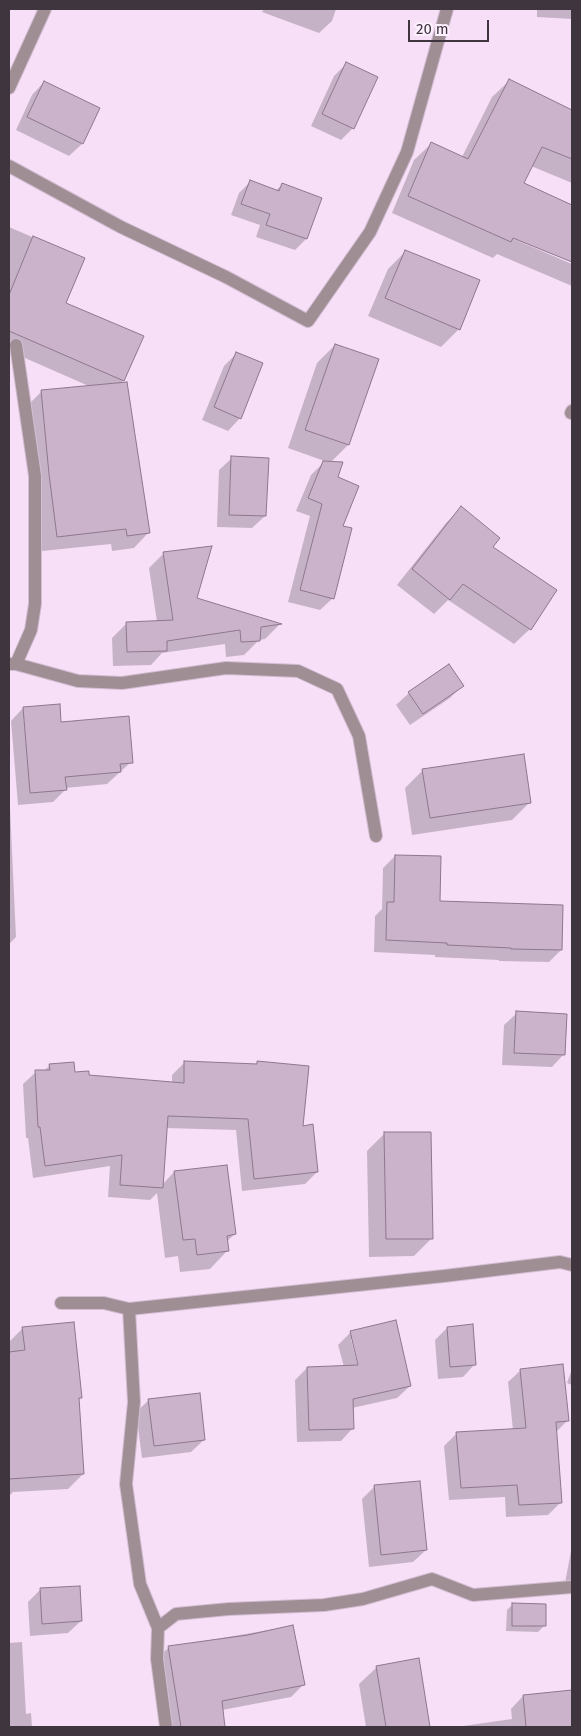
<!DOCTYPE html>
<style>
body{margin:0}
#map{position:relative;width:581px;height:1736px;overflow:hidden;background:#f8dff8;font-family:"Fira Sans",sans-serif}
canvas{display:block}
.frame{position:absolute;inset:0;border:10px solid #3f353f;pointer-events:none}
.scale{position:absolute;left:408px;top:20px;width:81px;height:22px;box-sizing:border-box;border:2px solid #3f353f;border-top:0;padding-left:6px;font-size:15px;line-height:18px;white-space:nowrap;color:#3f353f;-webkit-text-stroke:4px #fff0ff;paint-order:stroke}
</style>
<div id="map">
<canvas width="581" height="1736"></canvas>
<div class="frame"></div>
<div class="scale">20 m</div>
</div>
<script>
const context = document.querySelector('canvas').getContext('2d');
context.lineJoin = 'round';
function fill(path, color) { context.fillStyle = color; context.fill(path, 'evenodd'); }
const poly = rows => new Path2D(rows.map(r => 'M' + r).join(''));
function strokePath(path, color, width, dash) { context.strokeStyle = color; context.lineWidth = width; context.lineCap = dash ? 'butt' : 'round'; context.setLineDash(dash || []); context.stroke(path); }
fill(poly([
 [264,9,336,9,332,21,319,33,262,12],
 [537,9,572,9,572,19,537,17],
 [346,64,353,128,341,140,311,126,334,76],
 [509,81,572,111,572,183,531,166,522,184,572,206,572,261,508,234,507,236,572,264,572,286,497,254,493,258,392,213,414,160,431,144,462,157,492,97],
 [44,82,98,108,82,144,69,156,16,130,32,95],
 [250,182,275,191,282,185,320,198,306,239,295,250,256,237,260,225,231,215,239,193],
 [9,227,83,259,64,304,142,336,123,381,119,384,149,532,134,548,112,551,111,544,42,551,34,490,26,407,41,392,91,387,9,351],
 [406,251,459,329,441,347,368,316,388,269],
 [335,345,348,445,330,463,288,448,317,363],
 [236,354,240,418,228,431,202,420,224,366],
 [232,458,265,516,252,528,217,527,219,470],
 [323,463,341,527,333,598,320,610,288,602,310,516,296,511,311,475],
 [461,508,491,547,530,629,514,644,448,600,434,614,397,585,446,523],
 [164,553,196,599,279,625,265,639,259,640,244,655,226,657,225,644,162,653,151,665,113,666,112,638,126,624,157,622,149,568],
 [462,686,450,698,410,725,396,705,409,693],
 [23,708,60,723,131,762,107,784,65,788,65,790,53,802,18,805,11,721],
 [422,771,530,802,512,820,412,835,405,788],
 [9,786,16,937,9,944],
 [395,856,438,903,561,950,549,962,499,961,499,960,435,957,435,955,374,952,375,916,382,909,383,868],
 [517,1013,564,1054,552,1067,502,1065,504,1025],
 [185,1062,255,1065,258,1063,302,1127,317,1172,305,1184,242,1191,236,1130,166,1128,162,1185,174,1172,235,1234,226,1242,227,1251,210,1269,180,1272,178,1256,165,1258,157,1193,150,1200,108,1197,110,1166,33,1178,28,1138,26,1138,23,1084,36,1072,44,1071,50,1065,88,1076,172,1083,172,1075],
 [385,1133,431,1239,414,1256,369,1257,367,1151],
 [23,1328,81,1397,78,1400,83,1474,68,1489,13,1492,9,1496,9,1342],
 [447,1328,475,1364,463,1377,438,1379,435,1340],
 [351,1332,410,1386,397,1398,352,1408,353,1428,341,1441,297,1442,295,1380,307,1368,344,1367,338,1345],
 [351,1339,354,1339,361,1371,359,1371],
 [572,1369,572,1385,567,1383],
 [521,1370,568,1420,555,1433,561,1502,548,1515,506,1517,505,1497,449,1500,444,1446,457,1433,513,1430,508,1382],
 [149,1400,204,1440,191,1452,142,1458,136,1412],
 [419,1482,426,1550,413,1562,369,1567,362,1499,374,1487],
 [572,1546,572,1588,564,1588],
 [40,1590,81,1621,68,1633,30,1636,28,1602],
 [513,1604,544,1626,538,1632,506,1631,507,1610],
 [292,1626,304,1684,291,1697,222,1710,224,1727,163,1727,156,1660,169,1647],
 [22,1642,26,1714,31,1713,32,1727,9,1727,9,1643],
 [418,1660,429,1727,366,1727,359,1684,377,1667],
 [572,1691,572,1727,456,1727,512,1719,511,1709,523,1696]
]), '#0003');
const building = poly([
 [346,62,378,77,354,129,322,114,346,62],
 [509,79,572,110,572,159,542,147,524,183,572,205,572,262,513,238,511,242,408,196,431,142,468,159,509,79],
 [44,81,100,108,83,144,27,117,44,81],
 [250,180,279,191,282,183,322,198,307,239,266,225,270,214,241,204,250,180],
 [33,236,85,258,66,303,144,336,124,381,9,331,9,295,33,236],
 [405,250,480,280,460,330,385,298,405,250],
 [335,344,379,359,349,445,305,430,335,344],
 [236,352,263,363,241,419,214,407,236,352],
 [127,382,150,533,127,536,126,529,57,537,49,474,41,390,127,382],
 [231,456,269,458,266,516,229,515,231,456],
 [323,461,343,462,338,477,359,486,343,526,352,528,334,599,300,590,322,504,308,498,323,461],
 [461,506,500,538,493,547,557,590,531,630,463,584,450,600,412,569,461,506],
 [212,546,197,598,282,624,261,627,260,641,241,642,240,630,167,641,167,651,127,652,126,622,173,620,163,552,212,546],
 [449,664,464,686,423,714,408,692,449,664],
 [60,704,61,722,129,716,133,763,120,764,121,772,65,777,67,790,30,793,23,707,60,704],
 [524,754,531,803,430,818,422,769,524,754],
 [395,855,441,856,440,901,563,905,562,950,511,949,511,948,447,945,447,943,386,940,387,902,394,902,395,855],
 [516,1011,567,1014,565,1055,514,1053,516,1011],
 [184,1061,257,1064,257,1061,309,1066,303,1126,313,1124,318,1172,254,1179,248,1119,168,1116,163,1188,120,1185,122,1155,45,1166,40,1127,38,1127,35,1070,50,1070,49,1064,74,1062,75,1072,89,1071,89,1075,184,1083,184,1061],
 [384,1132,431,1132,433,1239,386,1239,384,1132],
 [227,1165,236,1234,227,1236,229,1251,197,1255,195,1239,183,1240,174,1171,227,1165],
 [396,1320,411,1386,353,1399,354,1429,309,1430,307,1367,358,1365,350,1331,396,1320],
 [74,1322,82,1398,79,1398,84,1474,9,1479,9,1352,25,1350,22,1327,74,1322],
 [473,1324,476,1365,450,1367,447,1327,473,1324],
 [563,1364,569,1421,556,1422,562,1503,519,1505,517,1485,461,1488,456,1432,526,1428,520,1369,563,1364],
 [200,1393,205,1440,154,1446,148,1399,200,1393],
 [420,1481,427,1550,381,1555,374,1485,420,1481],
 [80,1586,82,1621,42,1624,40,1588,80,1586],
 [512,1603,546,1604,546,1626,512,1626,512,1603],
 [293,1625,305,1685,222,1701,225,1727,181,1727,168,1646,248,1635,293,1625],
 [419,1658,430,1727,386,1727,376,1666,419,1658],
 [572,1690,572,1727,526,1727,523,1695,572,1690]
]);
fill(building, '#cbb3cb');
strokePath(building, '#8d778e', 1);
const minor = poly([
 [9,88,45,9],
 [9,166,121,227,226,277,308,321,370,232,407,152,447,9],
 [16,345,35,476,35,604,31,630,16,664],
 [571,413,572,411],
 [9,664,16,664,78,681,122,683,226,668,298,671,337,689,359,736,376,836],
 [61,1303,104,1303,129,1309,444,1276,560,1262,572,1265],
 [129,1309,134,1402,126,1484,140,1584,158,1628],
 [166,1727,157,1659,158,1628,176,1614,229,1609,324,1605,363,1599,432,1579,473,1595,572,1587]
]);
strokePath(minor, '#d3bdd3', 14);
strokePath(minor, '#9f8f94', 12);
</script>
